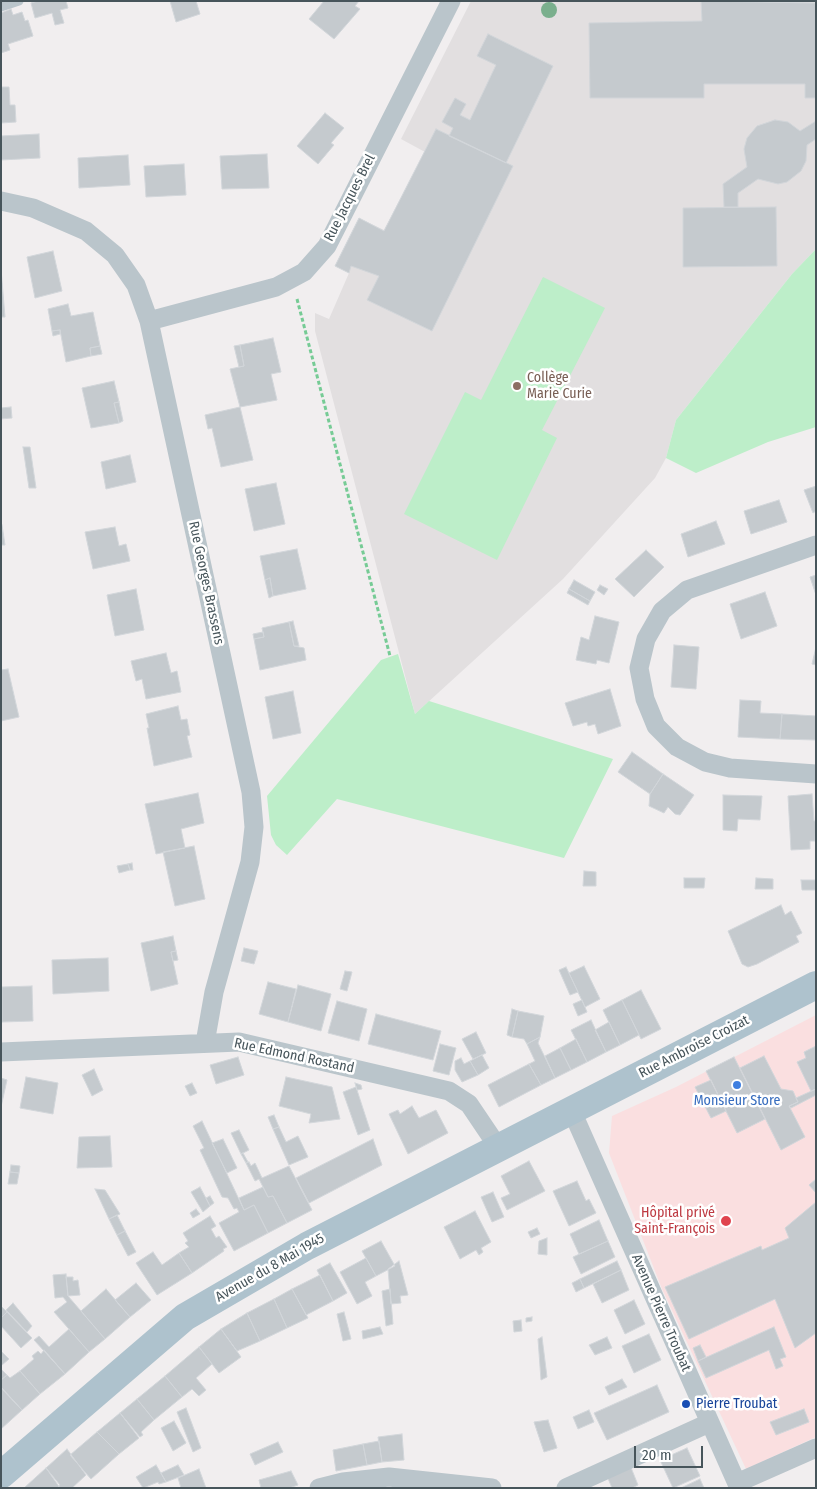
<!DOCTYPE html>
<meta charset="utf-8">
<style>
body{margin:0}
#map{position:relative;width:817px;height:1489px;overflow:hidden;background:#f1eeef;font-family:"Fira Sans Condensed",sans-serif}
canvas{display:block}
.frame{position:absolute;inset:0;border:2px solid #47555b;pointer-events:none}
.scale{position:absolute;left:634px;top:1446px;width:69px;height:22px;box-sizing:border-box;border:2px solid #47555b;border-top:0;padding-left:6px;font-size:15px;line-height:18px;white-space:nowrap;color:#47555b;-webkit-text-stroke:4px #fff;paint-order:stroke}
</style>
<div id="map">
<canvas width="817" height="1489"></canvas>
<div class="frame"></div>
<div class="scale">20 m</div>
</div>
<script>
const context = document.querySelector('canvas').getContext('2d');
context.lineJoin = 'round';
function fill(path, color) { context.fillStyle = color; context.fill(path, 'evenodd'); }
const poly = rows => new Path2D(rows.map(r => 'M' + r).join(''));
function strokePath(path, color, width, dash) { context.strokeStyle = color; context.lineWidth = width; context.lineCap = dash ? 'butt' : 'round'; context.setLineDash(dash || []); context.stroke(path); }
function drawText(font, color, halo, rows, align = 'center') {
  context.font = font + ' "Fira Sans Condensed",sans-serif'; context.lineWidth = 5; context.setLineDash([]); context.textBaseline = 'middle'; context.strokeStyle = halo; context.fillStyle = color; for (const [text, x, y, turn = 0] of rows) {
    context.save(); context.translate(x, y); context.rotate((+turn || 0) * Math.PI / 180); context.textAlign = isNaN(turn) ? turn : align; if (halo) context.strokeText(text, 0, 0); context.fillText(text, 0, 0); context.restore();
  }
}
fill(poly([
 [471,1,816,1,816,249,792,274,676,420,666,458,655,478,563,579,415,714,315,331,315,313,329,319,349,273,335,266,359,218,384,230,425,152,401,139]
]), '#e2dfe0');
fill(poly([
 [816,1015,816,1437,746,1469,662,1289,609,1153,612,1116,676,1087]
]), '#fadfe0');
fill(poly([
 [816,249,816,427,768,442,696,473,666,458,676,420,792,274],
 [543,277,605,308,542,430,557,438,497,560,404,514,465,392,481,400],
 [398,654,415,714,429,701,613,759,564,858,337,799,287,855,276,845,271,835,267,796,381,660]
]), '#bdeec9');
const building = poly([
 [38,1,66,1,68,8,60,10,64,23,55,25,52,13,35,18,31,3,38,1],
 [196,1,200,14,176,22,170,1,196,1],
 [324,1,359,1,355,6,360,9,334,39,309,19,324,1],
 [701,1,816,3,816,98,805,98,805,84,704,84,704,98,590,98,589,23,702,21,701,1],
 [11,9,13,15,22,12,25,21,28,20,33,36,8,44,10,50,1,53,1,13,11,9],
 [488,34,553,66,506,163,449,136,453,128,442,122,455,98,466,104,460,115,470,120,496,65,477,56,488,34],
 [1,87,9,87,10,105,15,105,16,122,1,123,1,87],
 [325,113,344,128,331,143,334,145,318,164,297,146,325,113],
 [775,120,788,122,800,131,816,121,816,139,807,145,806,161,801,171,787,182,778,184,758,179,738,193,738,207,724,207,723,184,747,167,744,149,747,138,757,126,775,120],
 [436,129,513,166,432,331,367,300,379,276,351,266,349,273,335,266,359,218,384,231,436,129],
 [39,134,40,158,1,160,1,136,39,134],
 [267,154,269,188,222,189,220,156,267,154],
 [128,155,130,185,79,188,78,158,128,155],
 [184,164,186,195,146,197,144,166,184,164],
 [776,207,777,266,683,267,683,208,776,207],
 [53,251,62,291,35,298,27,257,53,251],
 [1,269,5,317,1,317,1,269],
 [68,304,71,316,93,312,100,346,90,348,91,356,66,362,60,330,52,331,48,309,68,304],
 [60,330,60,334,53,336,52,331,60,330],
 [273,338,281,372,271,374,277,400,240,407,230,369,244,366,240,345,273,338],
 [240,345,244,366,239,367,234,346,240,345],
 [100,346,102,354,91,356,90,348,100,346],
 [114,381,119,402,114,403,119,423,91,428,82,388,114,381],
 [119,402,123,421,119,423,114,403,119,402],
 [11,407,12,418,1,419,1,408,11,407],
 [240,407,253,460,221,467,212,428,208,429,205,415,240,407],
 [23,447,30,447,36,488,29,488,23,447],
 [130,455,136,482,106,489,101,462,130,455],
 [276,483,285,524,254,531,245,489,276,483],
 [816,486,816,511,813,513,804,490,816,486],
 [779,500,787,522,751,534,744,511,779,500],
 [716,521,725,544,688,557,681,534,716,521],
 [2,525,5,545,1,545,1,526,2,525],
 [115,527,119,546,126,544,130,561,93,569,85,532,115,527],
 [297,549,306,589,273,596,270,578,265,580,260,556,297,549],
 [646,550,664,567,634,597,615,579,646,550],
 [816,575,816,595,810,577,816,575],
 [270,578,273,596,269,598,265,580,270,578],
 [574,580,595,592,590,601,569,589,574,580],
 [600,585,608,589,604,595,597,590,600,585],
 [136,589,144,630,115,636,107,595,136,589],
 [569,589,590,601,588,605,567,593,569,589],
 [765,592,777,626,741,639,730,604,765,592],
 [595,616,619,622,609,663,597,660,596,664,576,660,581,637,589,640,595,616],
 [293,621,299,646,294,646,289,622,293,621],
 [289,622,294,646,304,648,306,660,260,670,254,639,264,637,262,628,289,622],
 [263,632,264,637,254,639,253,634,263,632],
 [674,645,699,647,696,689,671,687,674,645],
 [816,647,816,665,812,664,816,647],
 [166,653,171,673,177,671,181,692,146,699,142,679,136,681,131,661,166,653],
 [8,669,19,717,1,721,1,670,8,669],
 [610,689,621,726,598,734,595,724,588,726,587,722,573,726,565,703,610,689],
 [293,691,301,733,273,739,265,697,293,691],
 [740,700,761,701,760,713,782,714,780,739,738,737,740,700],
 [178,706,181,720,187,719,190,735,187,736,192,757,154,766,147,728,149,728,146,714,178,706],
 [782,714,816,716,816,740,780,739,782,714],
 [632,752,663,774,650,794,618,772,632,752],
 [663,774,694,795,680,815,675,814,668,807,664,813,649,806,650,794,663,774],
 [198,793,204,823,181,829,185,848,156,854,145,804,198,793],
 [812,794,814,821,816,821,815,841,810,841,810,849,791,850,788,796,812,794],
 [723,795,762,796,760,820,738,819,737,831,723,830,723,795],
 [194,846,205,899,175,906,163,852,194,846],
 [132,863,133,870,130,870,128,864,132,863],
 [128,864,130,870,119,873,117,866,128,864],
 [584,871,596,872,596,886,583,886,584,871],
 [684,878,705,878,704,888,684,888,684,878],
 [756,878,773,879,773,889,755,889,756,878],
 [801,880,816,880,816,890,802,890,801,880],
 [781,905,785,915,791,911,802,933,796,936,799,942,757,964,748,967,742,964,728,931,781,905],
 [173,936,176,951,171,952,178,984,151,991,141,943,173,936],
 [244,948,258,951,254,964,241,961,244,948],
 [176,951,178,960,173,961,171,952,176,951],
 [108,958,109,991,53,994,52,960,108,958],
 [584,966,600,999,585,1007,569,973,584,966],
 [566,967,578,992,570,995,559,970,566,967],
 [345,971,352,972,347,991,340,989,345,971],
 [268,982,296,989,288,1022,259,1014,268,982],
 [298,985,331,994,321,1031,288,1022,298,985],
 [32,986,33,1021,2,1022,2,987,32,986],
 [641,990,661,1029,641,1039,622,1000,641,990],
 [582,1000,587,1012,578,1016,573,1004,582,1000],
 [622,1000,639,1035,620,1045,603,1010,622,1000],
 [337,1001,367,1009,359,1041,328,1033,337,1001],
 [512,1009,518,1011,512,1037,507,1035,512,1009],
 [518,1011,544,1016,540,1037,527,1044,524,1039,512,1037,518,1011],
 [376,1014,441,1031,433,1060,368,1044,376,1014],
 [591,1020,606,1052,587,1062,571,1030,591,1020],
 [609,1022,620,1045,606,1052,595,1030,609,1022],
 [476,1032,486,1053,473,1059,462,1039,476,1032],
 [540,1037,538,1043,555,1078,541,1085,529,1064,535,1061,527,1044,540,1037],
 [576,1039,587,1062,571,1070,560,1048,576,1039],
 [440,1044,456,1048,449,1075,433,1071,440,1044],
 [816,1046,816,1089,811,1091,797,1062,806,1058,804,1052,816,1046],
 [560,1048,571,1070,555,1078,545,1056,560,1048],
 [482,1055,489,1068,478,1075,470,1061,482,1055],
 [764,1056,781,1089,793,1091,796,1098,798,1102,789,1106,805,1137,781,1150,740,1068,764,1056],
 [238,1057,244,1075,216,1084,210,1065,238,1057],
 [734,1057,765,1119,737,1133,706,1071,734,1057],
 [461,1058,464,1064,470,1061,478,1075,462,1082,455,1070,455,1061,461,1058],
 [529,1064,541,1085,499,1107,488,1085,529,1064],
 [94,1069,103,1090,92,1096,82,1075,94,1069],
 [26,1077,58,1083,53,1114,20,1108,26,1077],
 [286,1077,332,1087,340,1119,309,1123,311,1114,279,1106,286,1077],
 [1,1078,7,1080,1,1107,1,1078],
 [711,1080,726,1111,711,1118,695,1087,711,1080],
 [192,1083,197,1093,190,1096,185,1086,192,1083],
 [355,1083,361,1085,362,1089,357,1090,355,1083],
 [356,1087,370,1130,358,1135,343,1092,356,1087],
 [816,1089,816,1095,791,1108,789,1106,798,1102,796,1098,816,1089],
 [412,1106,419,1118,436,1110,448,1133,408,1154,389,1114,398,1110,400,1114,412,1106],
 [274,1115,279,1127,273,1129,268,1117,274,1115],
 [202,1121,244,1210,254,1205,268,1233,234,1251,219,1223,239,1212,237,1208,234,1209,228,1198,222,1197,200,1150,204,1148,193,1126,202,1121],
 [279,1127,286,1142,298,1136,308,1157,289,1165,273,1129,279,1127],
 [239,1130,249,1150,241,1154,231,1133,239,1130],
 [110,1136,112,1167,77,1168,79,1137,110,1136],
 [223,1139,237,1168,227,1173,212,1143,223,1139],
 [373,1139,382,1165,309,1203,296,1178,373,1139],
 [243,1153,248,1162,246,1163,241,1154,243,1153],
 [529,1161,545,1191,507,1210,501,1198,510,1194,501,1176,529,1161],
 [249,1162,251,1166,255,1163,262,1178,289,1166,312,1210,287,1223,273,1196,268,1197,259,1179,255,1181,246,1163,249,1162],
 [11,1165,20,1166,19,1173,10,1172,11,1165],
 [10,1172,19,1173,17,1184,8,1184,10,1172],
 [816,1179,816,1193,809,1185,816,1179],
 [577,1181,586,1201,589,1199,596,1213,569,1226,553,1191,577,1181],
 [200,1187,210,1206,203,1212,191,1192,200,1187],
 [263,1187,268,1197,273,1196,287,1223,268,1233,254,1205,244,1210,239,1198,263,1187],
 [95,1189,105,1190,120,1214,109,1219,95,1189],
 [493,1192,504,1217,492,1222,481,1197,493,1192],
 [210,1196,214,1203,210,1206,206,1198,210,1196],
 [816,1202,816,1333,795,1348,775,1299,689,1339,665,1287,761,1246,762,1250,789,1238,785,1228,816,1202],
 [196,1209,200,1214,193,1218,190,1213,196,1209],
 [475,1211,491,1242,481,1248,483,1252,479,1255,476,1250,460,1259,444,1227,475,1211],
 [117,1215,125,1231,117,1235,109,1219,117,1215],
 [210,1216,216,1226,211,1229,216,1238,219,1236,227,1247,223,1249,224,1251,192,1273,179,1253,189,1247,185,1243,188,1241,183,1233,210,1216],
 [599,1220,608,1241,579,1254,570,1234,599,1220],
 [537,1228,540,1234,531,1238,528,1232,537,1228],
 [125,1231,136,1252,128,1256,117,1235,125,1231],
 [547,1238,547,1255,538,1254,539,1241,547,1238],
 [381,1241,395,1266,376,1276,362,1251,381,1241],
 [608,1241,615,1257,581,1274,573,1257,608,1241],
 [153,1252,162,1265,179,1253,192,1273,157,1295,136,1263,153,1252],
 [366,1258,376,1276,365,1282,372,1296,357,1304,340,1272,366,1258],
 [399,1261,408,1295,400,1296,401,1303,391,1304,388,1269,399,1261],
 [617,1261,621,1270,584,1288,580,1279,617,1261],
 [330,1263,347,1293,333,1301,317,1270,330,1263],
 [621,1270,629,1290,602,1303,593,1284,621,1270],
 [66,1274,68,1296,105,1339,89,1352,54,1312,67,1302,63,1297,55,1298,53,1275,66,1274],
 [320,1275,333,1301,306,1315,292,1289,320,1275],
 [66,1277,73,1277,73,1281,78,1280,80,1295,68,1296,66,1277],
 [580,1279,584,1288,576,1292,572,1283,580,1279],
 [136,1283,151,1300,130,1317,115,1300,136,1283],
 [106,1289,130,1317,105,1339,81,1311,106,1289],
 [292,1289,308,1318,287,1328,274,1299,292,1289],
 [390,1289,393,1324,386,1326,382,1291,390,1289],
 [274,1299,287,1328,260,1341,247,1313,274,1299],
 [634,1300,645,1324,625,1334,614,1310,634,1300],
 [13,1303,32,1326,27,1332,6,1310,13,1303],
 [1,1306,7,1312,1,1318,1,1306],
 [7,1312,32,1338,21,1348,1,1326,1,1318,7,1312],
 [344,1312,351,1339,343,1341,337,1314,344,1312],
 [247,1313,260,1341,237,1351,221,1329,247,1313],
 [532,1317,532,1321,526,1322,526,1318,532,1317],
 [521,1320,522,1331,514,1332,513,1321,521,1320],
 [380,1327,383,1334,363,1339,362,1331,380,1327],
 [774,1327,786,1357,780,1359,783,1366,776,1369,769,1350,706,1378,698,1361,774,1327],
 [69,1329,89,1352,65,1374,34,1340,39,1336,49,1347,69,1329],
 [221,1329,241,1357,219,1373,199,1347,221,1329],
 [649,1334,661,1360,634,1373,622,1346,649,1334],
 [542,1337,547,1377,541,1380,538,1339,542,1337],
 [607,1337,612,1348,595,1355,589,1345,607,1337],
 [700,1345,706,1357,698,1361,693,1348,700,1345],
 [199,1347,212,1364,196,1378,206,1390,199,1396,192,1389,182,1397,165,1376,199,1347],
 [44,1350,65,1374,40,1394,20,1371,34,1359,32,1356,38,1351,41,1354,44,1350],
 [1,1351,9,1359,2,1365,1,1365,1,1351],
 [1,1369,7,1375,1,1380,1,1369],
 [20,1371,40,1394,22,1410,1,1387,1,1380,7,1375,10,1378,20,1371],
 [165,1376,182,1397,154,1420,137,1399,165,1376],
 [622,1379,627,1387,609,1395,605,1387,622,1379],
 [657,1385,669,1412,607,1440,594,1413,657,1385],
 [1,1388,22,1410,1,1429,1,1388],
 [137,1399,154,1420,141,1432,143,1435,140,1437,120,1413,137,1399],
 [186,1408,201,1448,193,1452,177,1412,186,1408],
 [804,1409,809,1422,776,1435,770,1422,804,1409],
 [589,1410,594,1422,578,1429,573,1417,589,1410],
 [120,1413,139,1438,119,1454,97,1432,120,1413],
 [548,1420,557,1448,544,1452,534,1422,548,1420],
 [174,1421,186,1443,173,1451,161,1428,174,1421],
 [97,1432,119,1454,91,1479,70,1455,97,1432],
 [402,1434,404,1460,382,1462,378,1437,402,1434],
 [379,1441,382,1462,367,1465,363,1444,379,1441],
 [278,1442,283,1452,255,1465,250,1454,278,1442],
 [363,1444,367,1465,336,1471,333,1450,363,1444],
 [687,1448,700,1476,673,1488,660,1460,687,1448],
 [67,1449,86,1475,72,1488,60,1488,46,1468,67,1449],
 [156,1465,166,1482,159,1484,158,1482,143,1488,136,1477,156,1465],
 [178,1465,184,1475,166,1482,161,1473,178,1465],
 [630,1465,638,1485,632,1488,612,1488,607,1476,630,1465],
 [46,1468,60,1485,57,1488,24,1488,46,1468],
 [199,1469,206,1488,181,1488,178,1478,199,1469],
 [291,1471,298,1485,289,1488,261,1488,259,1480,291,1471],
 [700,1479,704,1488,681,1488,700,1479]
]);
fill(building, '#c5cace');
strokePath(building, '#d2d6da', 1);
strokePath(poly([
 [297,299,390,656]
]), '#76cb95', 3, [4, 2.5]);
strokePath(poly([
 [1,7,19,1]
]), '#bac5cb', 9);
strokePath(poly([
 [1,201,33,208,86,231,115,255,136,285,149,321,251,792,254,827,250,862,214,992,205,1043],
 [149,321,276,287,304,272,327,246,451,1],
 [816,545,687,590,662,611,646,639,639,668,645,699,656,726,677,747,705,762,730,768,816,774],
 [1,1052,239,1042,449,1091,469,1104,498,1147],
 [571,1109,739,1488],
 [737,1483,816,1448],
 [319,1488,343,1482,389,1477,492,1488],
 [566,1488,709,1423]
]), '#bac5cb', 19);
strokePath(poly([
 [1,1475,185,1317,307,1246,816,985]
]), '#aec2cd', 28);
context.fillStyle = '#7aaf8d';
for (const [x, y] of [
 [549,10]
]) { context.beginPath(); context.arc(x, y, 8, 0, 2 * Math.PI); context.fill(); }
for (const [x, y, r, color] of [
 [517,386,5,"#8d6e63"],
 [737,1085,5,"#3f7fe0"],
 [726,1221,6,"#e0444e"],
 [686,1404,5,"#1a4fb4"]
]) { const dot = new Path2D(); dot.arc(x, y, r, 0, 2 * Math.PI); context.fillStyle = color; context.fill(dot); strokePath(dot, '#fff', 2); }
drawText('14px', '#47555b', '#fff', [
 ["Rue Jacques Brel",350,198,-63],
 ["Rue Georges Brassens",206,583,78],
 ["Rue Ambroise Croizat",694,1047,-27],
 ["Rue Edmond Rostand",294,1056,12],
 ["Avenue du 8 Mai 1945",270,1268,-30],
 ["Avenue Pierre Troubat",661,1313,66]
]);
drawText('14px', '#785e54', '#fff', [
 ["Collège",527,378],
 ["Marie Curie",527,394]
], 'left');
drawText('14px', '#366cbe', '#fff', [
 ["Monsieur Store",737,1101]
]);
drawText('14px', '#be3a42', '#fff', [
 ["Hôpital privé",715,1213],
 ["Saint-François",715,1229]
], 'right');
drawText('14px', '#164399', '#fff', [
 ["Pierre Troubat",696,1404]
], 'left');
</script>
